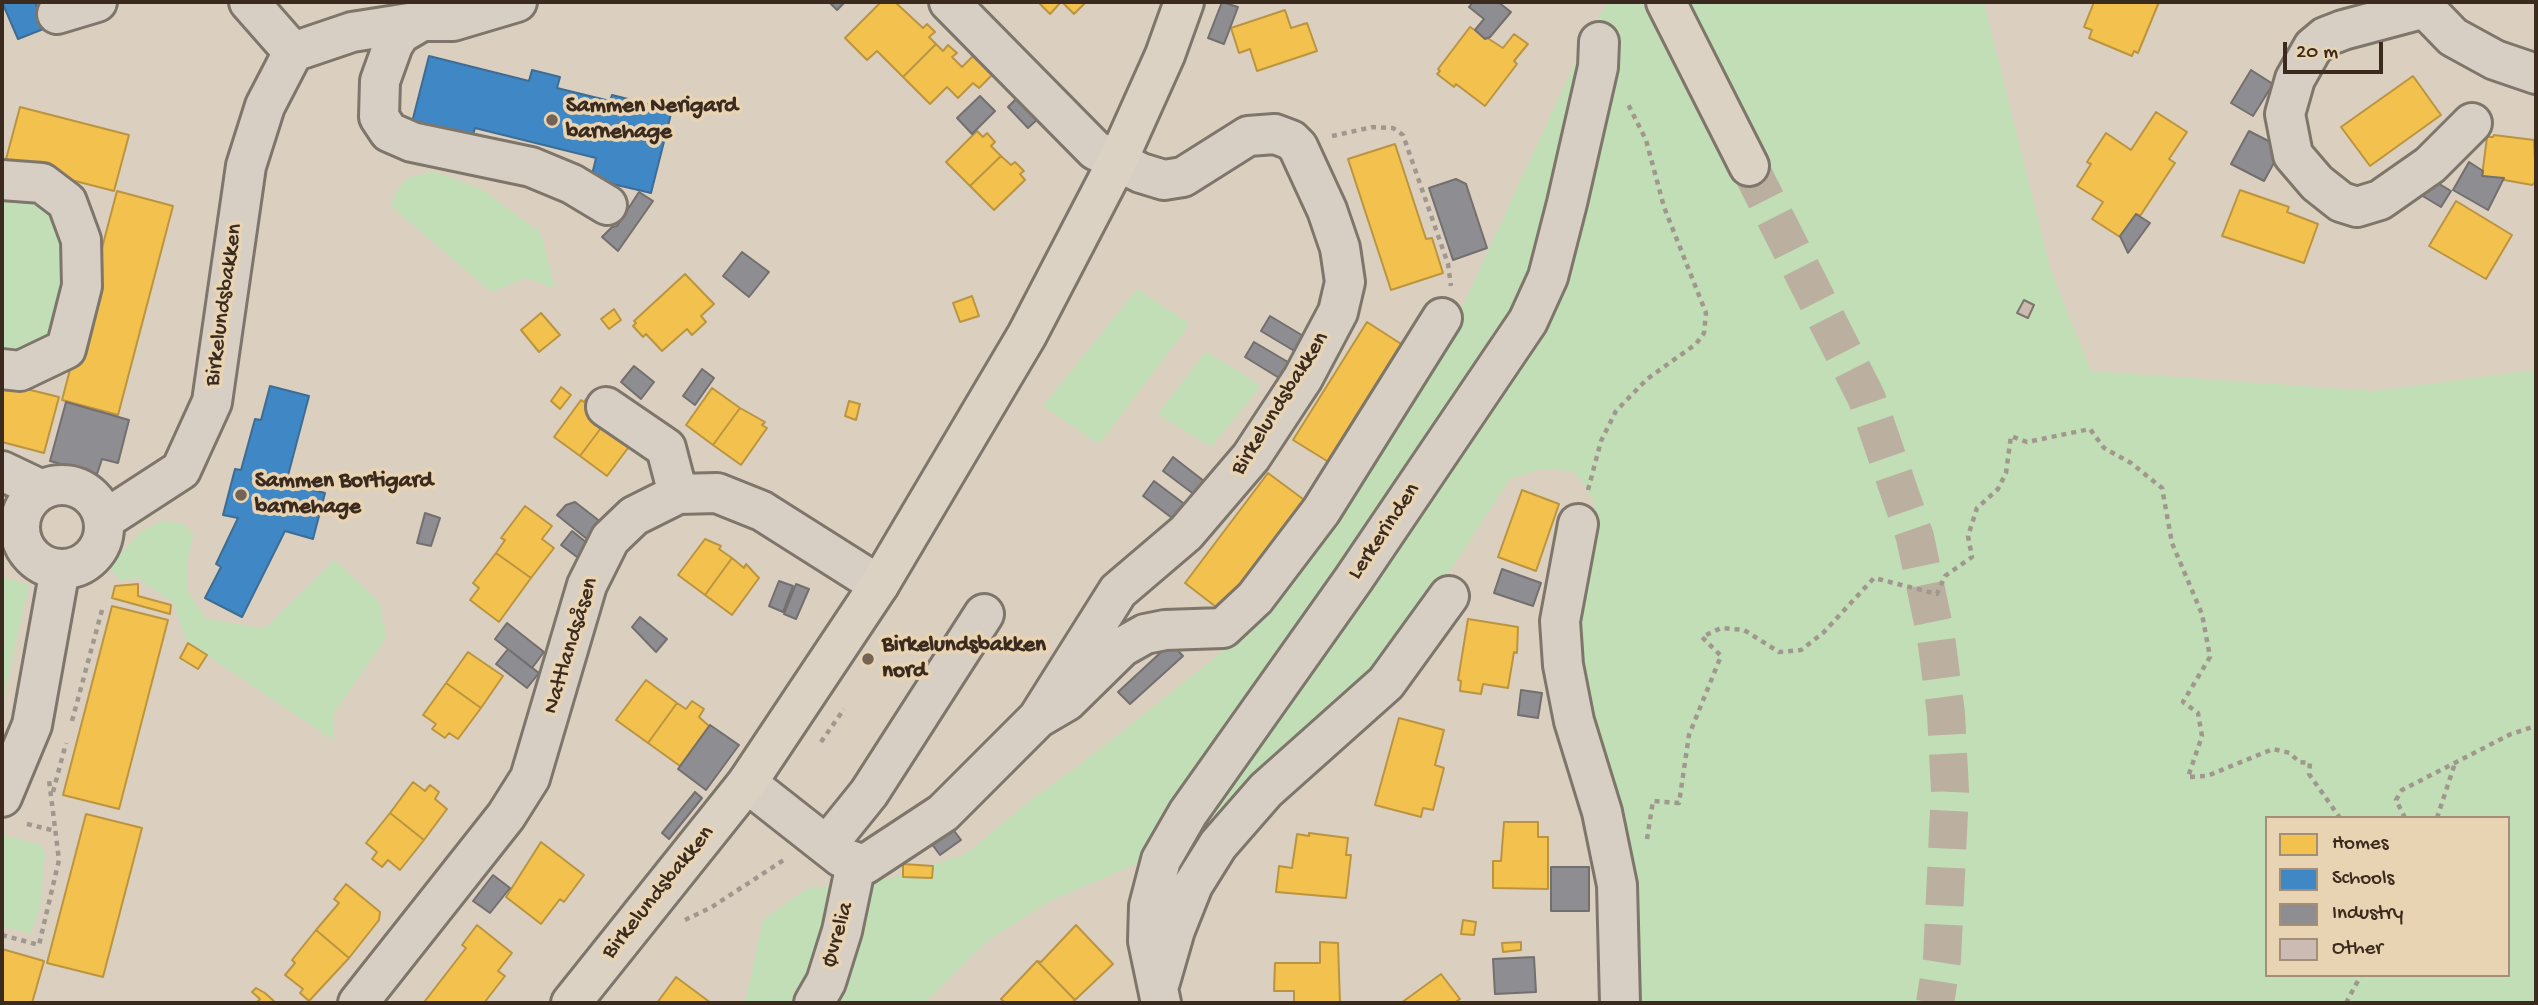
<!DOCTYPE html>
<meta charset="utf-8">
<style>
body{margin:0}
#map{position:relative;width:2538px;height:1005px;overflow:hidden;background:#dbd0bf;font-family:"Gochi Hand",sans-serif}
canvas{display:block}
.frame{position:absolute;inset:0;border:4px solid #3b2a1e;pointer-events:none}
.legend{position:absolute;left:2265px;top:816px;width:245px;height:161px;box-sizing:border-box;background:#e8d3b2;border:2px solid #a38f77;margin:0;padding:9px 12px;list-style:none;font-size:21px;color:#3b2a1e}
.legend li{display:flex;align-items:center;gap:14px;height:35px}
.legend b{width:35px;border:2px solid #a38f77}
.scale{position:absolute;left:2283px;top:42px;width:100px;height:32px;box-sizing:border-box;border:4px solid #3b2a1e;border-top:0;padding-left:9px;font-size:21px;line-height:24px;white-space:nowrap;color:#3b2a1e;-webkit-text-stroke:5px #e8d3b2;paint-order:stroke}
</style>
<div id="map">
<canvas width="2538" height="1005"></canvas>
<div class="frame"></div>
<ul class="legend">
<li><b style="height:19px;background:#f2c14e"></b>Homes</li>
<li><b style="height:19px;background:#3f88c5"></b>Schools</li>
<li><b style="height:19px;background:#8d8d92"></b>Industry</li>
<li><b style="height:19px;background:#cbbbb3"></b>Other</li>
</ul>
<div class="scale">20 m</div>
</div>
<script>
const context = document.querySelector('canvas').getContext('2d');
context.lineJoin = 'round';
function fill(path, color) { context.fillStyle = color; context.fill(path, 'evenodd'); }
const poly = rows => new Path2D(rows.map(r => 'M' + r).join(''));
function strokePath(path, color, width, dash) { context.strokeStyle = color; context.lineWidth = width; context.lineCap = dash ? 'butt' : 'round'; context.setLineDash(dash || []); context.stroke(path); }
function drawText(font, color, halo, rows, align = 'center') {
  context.font = font + ' "Gochi Hand",sans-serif'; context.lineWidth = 7; context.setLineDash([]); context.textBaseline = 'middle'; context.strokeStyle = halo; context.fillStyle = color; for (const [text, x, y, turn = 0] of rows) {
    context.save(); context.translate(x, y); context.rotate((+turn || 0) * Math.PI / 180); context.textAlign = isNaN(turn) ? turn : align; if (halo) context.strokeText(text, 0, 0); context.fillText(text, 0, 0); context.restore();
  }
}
fill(poly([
 [1608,2,1984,2,2050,268,2091,371,2374,391,2536,370,2536,1003,1636,1003,1574,684,1578,608,1595,503,1574,471,1541,469,1510,479,1410,632,1222,814,1180,845,1048,902,989,940,924,1003,745,1003,763,920,806,889,887,879,966,854,1032,799,1082,763,1236,641,1400,404,1463,305,1589,32],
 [2267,818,2508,818,2508,975,2267,975],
 [434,171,483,190,541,233,555,288,525,278,491,292,391,206,397,190,408,178],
 [2,188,29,191,57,213,70,253,59,339,2,363],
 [1137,289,1190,324,1099,444,1043,406],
 [1206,351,1261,386,1211,447,1158,414],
 [162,521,184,524,193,535,187,565,188,592,206,619,265,628,335,560,380,603,386,638,333,714,333,740,186,641,173,602,137,578,121,581,109,567,140,532],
 [2,577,29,585,4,695,2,694],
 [2,835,42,845,45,855,40,908,30,934,2,926]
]), '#c1deb6');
const homes = poly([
 [881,2,895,2,923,28,927,24,935,32,929,37,936,44,903,77,877,51,867,60,845,38,881,2],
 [1038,2,1061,2,1050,14,1038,2],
 [1062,2,1086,2,1074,14,1062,2],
 [2094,2,2159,2,2138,53,2134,51,2132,56,2089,38,2092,30,2084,27,2094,2],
 [1285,10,1291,28,1307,23,1317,51,1257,71,1250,49,1239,53,1231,28,1285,10],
 [1470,27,1503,48,1514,34,1528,44,1514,61,1517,64,1485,106,1456,84,1454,87,1437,74,1440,71,1438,69,1470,27],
 [936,44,943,51,948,45,957,53,952,57,962,67,973,56,992,75,979,88,973,83,958,98,947,87,930,104,903,77,936,44],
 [2413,76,2441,115,2370,166,2341,127,2413,76],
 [20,107,129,135,114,191,5,163,20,107],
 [2156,112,2187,132,2169,159,2175,163,2140,216,2136,214,2120,237,2092,219,2103,202,2077,186,2091,164,2087,162,2106,133,2131,150,2156,112],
 [977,131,983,137,987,133,995,142,991,146,1001,156,970,186,946,162,977,131],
 [2494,135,2534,140,2536,182,2532,185,2482,176,2487,137,2493,137,2494,135],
 [1395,144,1426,239,1432,238,1443,273,1391,290,1348,159,1395,144],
 [1001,156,1011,165,1015,162,1024,171,1020,174,1025,180,994,210,970,186,1001,156],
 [2240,190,2289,207,2287,212,2318,224,2304,263,2222,236,2240,190],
 [117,191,173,206,118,415,62,400,117,191],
 [2456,201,2512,235,2486,279,2429,246,2456,201],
 [685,274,714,304,701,316,706,322,692,335,687,329,662,351,646,334,643,337,633,326,636,323,634,321,685,274],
 [972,296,979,316,960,322,953,303,972,296],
 [614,309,621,320,609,329,601,319,614,309],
 [541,313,560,335,539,352,521,330,541,313],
 [1367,322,1409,349,1340,469,1293,440,1367,322],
 [2,383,59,397,44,453,2,442,2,383],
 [561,387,571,395,560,409,551,401,561,387],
 [712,388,740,408,713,445,686,425,712,388],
 [586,399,607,420,580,456,554,437,581,400,584,402,586,399],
 [849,401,860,404,856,420,845,416,849,401],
 [740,408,765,422,762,425,767,428,741,465,713,445,740,408],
 [607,420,634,440,607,476,580,456,607,420],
 [1268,473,1307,502,1229,617,1185,583,1268,473],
 [1522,490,1559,504,1536,571,1498,557,1522,490],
 [525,506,552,526,542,539,554,548,531,578,496,553,505,540,501,538,525,506],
 [705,539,721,546,719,549,732,558,705,595,678,575,705,539],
 [496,553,531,578,499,622,470,600,479,588,473,583,496,553],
 [732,558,744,568,746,564,759,578,732,615,705,595,732,558],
 [138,584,138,596,171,605,170,614,112,598,115,586,138,584],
 [112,606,168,620,119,809,63,795,112,606],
 [1468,619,1518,627,1517,653,1514,652,1508,688,1483,684,1481,694,1460,691,1461,681,1458,680,1468,619],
 [188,643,207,655,198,669,180,658,188,643],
 [468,652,503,676,481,708,446,683,468,652],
 [646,680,677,703,648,743,616,720,646,680],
 [446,683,481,708,458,739,449,733,445,738,432,729,436,724,423,715,446,683],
 [692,701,704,709,699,717,709,726,680,766,648,743,677,703,686,709,692,701],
 [1399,718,1444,730,1435,765,1444,768,1433,810,1423,808,1421,817,1375,805,1399,718],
 [413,782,425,791,430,785,439,792,435,799,447,809,424,840,390,813,413,782],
 [390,813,424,840,400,870,388,860,382,867,372,859,377,852,366,843,390,813],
 [86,814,142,828,103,977,47,963,86,814],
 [1504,822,1538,822,1538,837,1548,837,1548,889,1493,888,1493,861,1501,861,1504,822],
 [1309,833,1348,838,1346,855,1351,855,1346,898,1276,892,1279,866,1292,868,1297,834,1309,836,1309,833],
 [541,842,584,875,564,902,560,899,541,924,506,897,541,842],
 [903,864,933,866,932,878,903,877,903,864],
 [346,884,380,912,379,920,349,958,316,930,339,903,334,899,346,884],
 [1463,920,1476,922,1474,935,1461,934,1463,920],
 [477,925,512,953,498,971,505,976,484,1003,428,1003,425,1001,466,948,462,945,477,925],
 [1076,925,1113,964,1075,1000,1037,961,1041,962,1076,925],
 [316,930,349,958,309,1001,300,993,303,989,285,975,295,963,292,960,316,930],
 [1320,942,1338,943,1340,1003,1294,1003,1294,991,1274,991,1275,963,1320,963,1320,942],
 [1521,942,1521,950,1503,952,1502,943,1521,942],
 [2,949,44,961,32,1003,2,1003,2,949],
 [1037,961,1075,1000,1072,1003,1005,1003,1001,999,1037,961],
 [1441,974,1460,999,1454,1003,1401,1003,1441,974],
 [676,977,711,1003,657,1003,676,977],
 [256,988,265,993,276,1003,256,1003,260,999,252,992,256,988]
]);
fill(homes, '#f2c14e');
strokePath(homes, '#bb9440', 2);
const schools = poly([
 [2,2,35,2,46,28,18,39,2,2],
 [429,56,529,81,532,70,560,77,557,88,610,101,612,95,672,110,651,193,591,179,596,158,475,128,469,149,409,134,429,56],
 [270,386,309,396,286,483,325,493,313,539,285,531,242,617,205,598,221,567,216,564,238,518,223,515,235,469,241,470,255,419,261,420,270,386]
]);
fill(schools, '#3f88c5');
strokePath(schools, '#3e6c93', 2);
const industry = poly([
 [829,2,845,2,837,10,829,2],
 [1222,2,1238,7,1224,44,1208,38,1222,2],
 [1473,2,1498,2,1511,12,1490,37,1485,39,1475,30,1484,19,1469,7,1473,2],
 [2251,70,2273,84,2253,116,2231,103,2251,70],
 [980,96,995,111,972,134,957,118,980,96],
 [1019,96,1040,117,1028,128,1008,107,1019,96],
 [2249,131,2282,148,2264,181,2231,164,2249,131],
 [2469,162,2483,171,2482,176,2504,178,2488,210,2453,190,2469,162],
 [1456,179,1466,184,1487,248,1453,260,1429,188,1456,179],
 [2431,179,2451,191,2441,207,2421,195,2431,179],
 [639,192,653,201,618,251,602,237,612,227,617,226,639,192],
 [2136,214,2150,223,2128,253,2120,236,2136,214],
 [742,252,769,272,749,297,723,276,742,252],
 [1270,316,1310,340,1301,355,1261,331,1270,316],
 [1254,342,1293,365,1284,381,1245,357,1254,342],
 [634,366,654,382,641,399,621,382,634,366],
 [702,369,714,378,695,405,683,396,702,369],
 [66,402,129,420,118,463,102,459,97,474,50,461,66,402],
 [1173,457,1209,485,1199,498,1163,471,1173,457],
 [1154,481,1191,509,1180,524,1143,496,1154,481],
 [575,502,606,526,592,543,557,515,566,505,575,502],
 [425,513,440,518,431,546,417,543,425,513],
 [572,531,591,546,581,560,561,545,572,531],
 [1502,569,1541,583,1533,606,1494,593,1502,569],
 [779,581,793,586,783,612,769,606,779,581],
 [796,584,809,589,796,619,784,614,796,584],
 [640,617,667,639,656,652,632,627,640,617],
 [507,623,544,652,532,668,495,639,507,623],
 [1171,643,1183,656,1130,704,1118,692,1171,643],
 [508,649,539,673,527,688,496,664,508,649],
 [1521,690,1542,693,1538,718,1518,715,1521,690],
 [710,725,739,745,706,790,678,769,710,725],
 [695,792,702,798,669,839,662,833,695,792],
 [946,820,961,840,940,855,925,835,946,820],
 [1551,867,1589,867,1589,911,1551,911,1551,867],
 [493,875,510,888,490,913,473,901,493,875],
 [1534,957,1536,992,1495,994,1493,959,1534,957]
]);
fill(industry, '#8d8d92');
strokePath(industry, '#746f6f', 2);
const building = poly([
 [2024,300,2034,305,2028,318,2017,313,2024,300]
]);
fill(building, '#cbbbb3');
strokePath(building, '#7e766b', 2);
strokePath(poly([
 [1749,166,1867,399,1915,537,1936,637,1946,714,1950,791,1942,959,1935,1003]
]), '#bbaf9f', 38, [38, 19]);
const minor = poly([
 [249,2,293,52],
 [949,2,1095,150,1141,173,1164,180,1183,177,1248,136,1275,134,1291,140,1298,147,1327,210,1340,248,1345,282,1338,312,1303,378,1251,457,1186,533,1118,591,1038,718],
 [2419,2,2418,10,2343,30,2325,37,2313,47,2295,79,2285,114,2293,155,2317,183,2341,202,2357,207,2380,200,2430,165,2472,123],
 [2419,2,2453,37,2495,60,2536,74],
 [57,14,97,2],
 [422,21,400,34,393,45,380,81,379,117,389,132,412,142,531,167,572,184,607,205],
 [2,180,42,183,67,202,81,240,82,286,66,349,20,371,2,369],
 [606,407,666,448,678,494],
 [2,471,42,490],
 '20 527a42 42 0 1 1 84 0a42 42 0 1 1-84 0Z',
 [104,520,181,470,212,402,246,166,265,106,293,52,352,32,422,21,453,21,517,2],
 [1578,524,1560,621,1563,665,1574,721,1602,812,1617,885,1620,1003],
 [747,783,841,857,864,865,943,813,1038,718,1067,701,1122,647,1145,634,1165,630,1223,628,1255,598,1321,511,1442,318],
 [2,797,32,725,60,569],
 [827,845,869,793,984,614],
 [1160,982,1175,930,1193,885,1218,845,1266,790,1386,683,1449,596],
 [358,1003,506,816,530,778,587,585,610,539,634,516,678,494,717,493,762,511,879,585],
 [814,1003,826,982,842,931,856,864],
 [1161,1003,1148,941,1149,906,1161,860,1188,813,1353,580,1528,321,1548,277,1567,203,1598,67,1599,42]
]);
const major = poly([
 [1666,2,1749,166],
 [571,1003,747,783,879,585,1027,335,1117,162,1165,55,1184,2]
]);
strokePath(minor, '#7e766b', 44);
strokePath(major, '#7e766b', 44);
strokePath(poly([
 [1332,136,1373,127,1393,128,1403,135,1448,264,1451,286],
 [1588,490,1601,441,1616,411,1647,379,1696,344,1704,333,1706,313,1664,207,1646,140,1628,104],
 [72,721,102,610],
 [821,742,844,709],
 [53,792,66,743],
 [2405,818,2396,800,2402,790,2511,734,2536,726],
 [2437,818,2455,763],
 [27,824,56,831],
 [1647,839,1653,801,1679,803,1689,735,1721,656,1702,637,1721,628,1744,630,1779,652,1801,650,1823,633,1874,578,1937,594,1945,576,1972,557,1968,536,1977,508,1998,489,2006,473,2011,436,2027,442,2090,429,2104,448,2131,463,2162,488,2172,543,2202,614,2210,657,2183,702,2198,713,2202,736,2188,777,2207,776,2273,749,2290,753,2299,762,2310,763,2309,774,2340,818],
 [685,920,712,907,785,859],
 [2,935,39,945,59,860,49,780],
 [2346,1003,2361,975]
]), '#a0988e', 4.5, [5, 5]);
strokePath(minor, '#d7cfc3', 38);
strokePath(major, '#dbd2c4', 38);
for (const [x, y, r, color] of [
 [552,120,7,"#736456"],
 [241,495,7,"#736456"],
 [868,659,7,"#736456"]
]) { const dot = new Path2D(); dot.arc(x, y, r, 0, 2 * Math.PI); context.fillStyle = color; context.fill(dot); strokePath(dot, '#e8d3b2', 2.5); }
drawText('bold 23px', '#3b2a1e', '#e8d3b2', [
 ["Sammen Nerigard",566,107],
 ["barnehage",566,133],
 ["Sammen Bortigard",255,482],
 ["barnehage",255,508],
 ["Birkelundsbakken",882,646],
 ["nord",882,672]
], 'left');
drawText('23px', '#3b2a1e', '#e8d3b2', [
 ["Birkelundsbakken",225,305,-82],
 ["Birkelundsbakken",1281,404,-58],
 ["Lerkerinden",1385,532,-56],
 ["Nattlandsåsen",572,646,-73],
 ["Birkelundsbakken",659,893,-51],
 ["Øvrelia",839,935,-74]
]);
</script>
